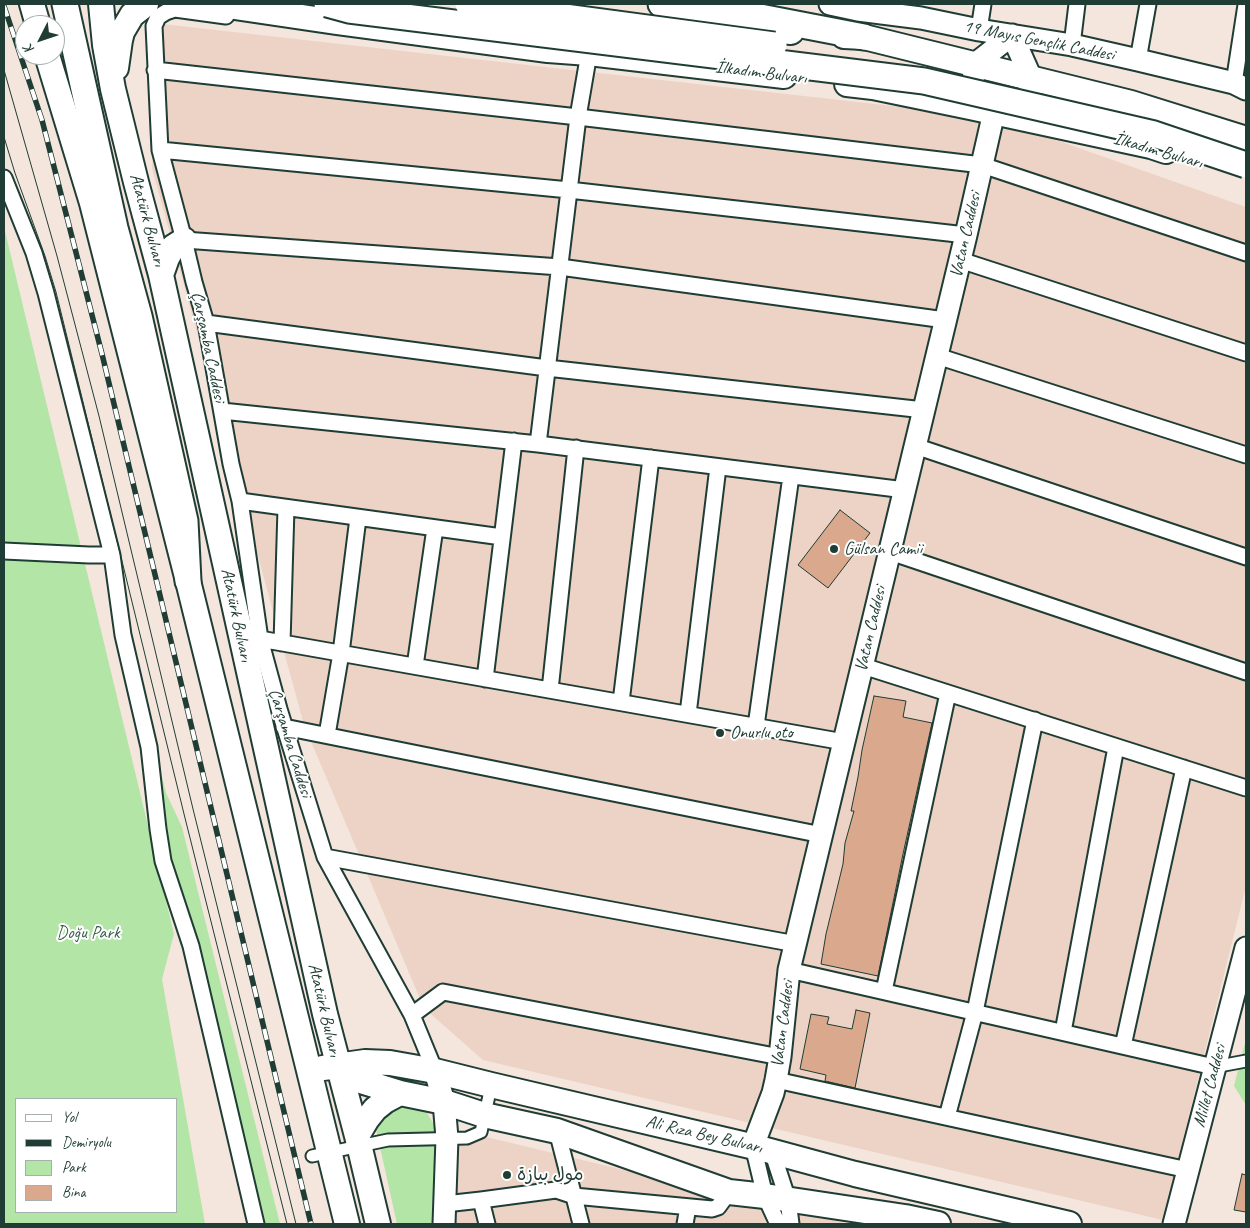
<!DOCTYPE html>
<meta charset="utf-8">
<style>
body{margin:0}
#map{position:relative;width:1250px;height:1228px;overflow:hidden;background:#f4e5dd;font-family:Caveat,sans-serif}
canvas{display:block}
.frame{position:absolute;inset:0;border:5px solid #1f3d34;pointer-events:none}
.legend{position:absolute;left:15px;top:1098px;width:162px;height:115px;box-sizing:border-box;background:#fff;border:1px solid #a5b1ae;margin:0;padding:6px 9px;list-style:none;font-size:15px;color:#1f3d34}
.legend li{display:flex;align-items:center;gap:10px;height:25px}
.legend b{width:25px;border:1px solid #a5b1ae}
.north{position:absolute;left:15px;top:15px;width:50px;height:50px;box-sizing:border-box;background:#fff;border:1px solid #a5b1ae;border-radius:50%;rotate:229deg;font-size:14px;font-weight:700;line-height:20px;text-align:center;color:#1f3d34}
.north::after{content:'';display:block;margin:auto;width:18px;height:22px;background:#1f3d34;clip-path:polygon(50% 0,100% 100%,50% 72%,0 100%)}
</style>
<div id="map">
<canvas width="1250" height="1228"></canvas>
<div class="frame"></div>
<ul class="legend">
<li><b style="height:6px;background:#fff"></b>Yol</li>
<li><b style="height:6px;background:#1f3d34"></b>Demiryolu</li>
<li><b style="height:14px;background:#b2e5a6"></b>Park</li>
<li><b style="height:14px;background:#daa88d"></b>Bina</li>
</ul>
<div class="north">K</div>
</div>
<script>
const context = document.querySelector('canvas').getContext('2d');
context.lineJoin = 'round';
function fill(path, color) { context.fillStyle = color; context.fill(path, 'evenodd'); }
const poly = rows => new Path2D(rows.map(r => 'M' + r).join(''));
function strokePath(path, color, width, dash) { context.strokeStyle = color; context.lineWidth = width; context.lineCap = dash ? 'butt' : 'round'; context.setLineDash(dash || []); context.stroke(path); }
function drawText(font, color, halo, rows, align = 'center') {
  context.font = font + ' Caveat,"Playpen Sans Arabic",sans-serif'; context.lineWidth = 4; context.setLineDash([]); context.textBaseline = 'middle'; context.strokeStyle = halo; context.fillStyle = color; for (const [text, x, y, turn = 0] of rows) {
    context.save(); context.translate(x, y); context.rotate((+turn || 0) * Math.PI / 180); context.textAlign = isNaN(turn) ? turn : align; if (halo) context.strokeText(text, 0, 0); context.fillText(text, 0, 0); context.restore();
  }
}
fill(poly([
 [162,24,991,117,1246,207,1246,886,1163,1220,483,1060,424,1008,304,725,152,168],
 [453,1129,849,1224,456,1224]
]), '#ecd3c5');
fill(poly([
 [4,227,174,934,162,979,205,1224,4,1224],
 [16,1099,176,1099,176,1212,16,1212],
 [158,761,166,793,182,827,280,1224,263,1224,170,858,166,839],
 [1246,1039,1246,1105,1234,1086],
 [400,1104,423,1107,435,1126,434,1224,397,1224,376,1129,379,1118]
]), '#b2e5a6');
const building = poly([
 [840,510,870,533,828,588,798,565,840,510],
 [874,696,906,701,903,717,932,723,903,854,878,976,821,964,826,934,843,864,845,843,854,811,851,811,858,777,862,750,874,696],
 [856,1010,870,1013,855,1088,825,1081,826,1075,800,1069,811,1014,829,1017,827,1024,852,1029,856,1010],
 [1242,1174,1246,1175,1246,1212,1234,1210,1242,1174]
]);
fill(building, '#daa88d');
strokePath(building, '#1f3d34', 1);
const pedestrian = poly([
 [1214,1067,1246,1061],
 [312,1156,388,1140,467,1138,481,1132,492,1082]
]);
const minor = poly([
 [226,16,175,9,166,12,158,17,154,26,160,150,184,240,194,282,206,323,231,464,240,501,260,639,279,709,325,857,412,1015,435,1071],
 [979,30,983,4],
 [1072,45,1077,4],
 [1138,60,1148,4],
 [155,70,578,117,982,165,1246,253],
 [1234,83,1246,5],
 [160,150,569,190,966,235],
 [4,178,34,253,46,293,112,555,123,635,149,747,158,829,163,861,191,946,256,1224],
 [184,240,560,267,945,320],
 [960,260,1246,353],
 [206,323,547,368,924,410],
 [937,356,1246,455],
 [222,411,538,444,905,490],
 [538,444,578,117,589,53],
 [915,446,1246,557],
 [240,501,502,537],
 [4,551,89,555,112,555],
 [890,552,1246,672],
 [260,639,844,742],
 [282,643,286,508],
 [415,666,435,528],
 [863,666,1246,788],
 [485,679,514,441],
 [550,690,576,448],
 [621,702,651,458],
 [688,714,718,467],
 [756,726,791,476],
 [284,727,822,835],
 [327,735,341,653,358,518],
 [325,857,796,944],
 [789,970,1214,1067],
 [884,991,948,693],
 [412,1015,443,992,780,1057],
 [1063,1032,1116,747],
 [1123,1046,1184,768],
 [776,1080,1188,1170],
 [947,1117,975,1012,1035,720],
 [557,1131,581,1224],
 [753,1146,765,1196,778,1224],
 [772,1151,788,1200,791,1224],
 [481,1200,487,1224],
 [445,1204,481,1200,556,1190,574,1196,712,1209,718,1207,729,1192],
 [685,1224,688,1207]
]);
const secondary = poly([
 [830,4,858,10,921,18,979,30,1072,45,1138,60,1234,83,1246,89],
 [970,107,975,64,1012,35,1031,78,1025,119],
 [435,1071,444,1102,447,1138,444,1224],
 [753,1146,773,1093,776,1080,780,1057,789,970,966,235,994,112],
 [1174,1224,1246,948]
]);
const primary = poly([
 [32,4,38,25],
 [101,4,105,45,113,89,136,182,161,275,325,1014,357,1136,378,1224],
 [214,4,336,22,548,50,589,53,784,76],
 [712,26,791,32],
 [844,36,864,37,1131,103,1246,139],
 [47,55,92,203,188,581,347,1224],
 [116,68,120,40,122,32,132,15,146,4],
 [847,84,873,87,970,107,1151,146,1166,151],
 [161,275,167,258,173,247,184,240],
 [338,1066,361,1081,400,1093,444,1102,484,1115,557,1131,729,1192,765,1196,905,1217,938,1224],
 [323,1068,365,1062,390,1063,435,1071,491,1085,759,1148,855,1174,1069,1224],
 [357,1136,367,1119,375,1109,385,1101,400,1093]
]);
const trunk = poly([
 [65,4,115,228,139,316,185,521,188,581],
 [661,4,755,16,864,37]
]);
strokePath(pedestrian, '#1f3d34', 15);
strokePath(minor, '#1f3d34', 19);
strokePath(secondary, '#1f3d34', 25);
strokePath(primary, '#1f3d34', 28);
strokePath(trunk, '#1f3d34', 29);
strokePath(pedestrian, '#fff', 11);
strokePath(minor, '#fff', 15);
strokePath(secondary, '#fff', 21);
strokePath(primary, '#fff', 24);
strokePath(trunk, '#fff', 25);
strokePath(poly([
 [4,70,57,256,99,416,193,809,296,1224],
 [4,137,15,173,45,256,56,292,185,818,287,1224]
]), '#1f3d34', 1);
const rail = poly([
 [4,6,42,120,102,354,311,1224]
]);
strokePath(rail, '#1f3d34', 5.5);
strokePath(rail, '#fff', 4, [11]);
const trunkBridge = poly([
 [327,4,349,10,924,81,1154,134,1246,165],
 [468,4,774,45]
]);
strokePath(trunkBridge, '#1f3d34', 29, []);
strokePath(trunkBridge, '#fff', 25);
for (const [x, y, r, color] of [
 [834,549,5,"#1f3d34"],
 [720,733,5,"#1f3d34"],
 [507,1175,5,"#1f3d34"]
]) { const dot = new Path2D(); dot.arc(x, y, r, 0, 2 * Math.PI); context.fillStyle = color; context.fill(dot); strokePath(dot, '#fff', 2); }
drawText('18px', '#1f3d34', '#fff', [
 ["19 Mayıs Gençlik Caddesi",1039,41,11],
 ["İlkadım Bulvarı",761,73,7],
 ["İlkadım Bulvarı",1158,151,16],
 ["Atatürk Bulvarı",147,220,75],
 ["Vatan Caddesi",966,235,-77],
 ["Çarşamba Caddesi",208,347,78],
 ["Atatürk Bulvarı",236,615,78],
 ["Vatan Caddesi",871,629,-77],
 ["Çarşamba Caddesi",290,743,73],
 ["Atatürk Bulvarı",324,1010,77],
 ["Vatan Caddesi",783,1024,-83],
 ["Millet Caddesi",1210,1086,-75],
 ["Ali Rıza Bey Bulvarı",704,1135,13]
]);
drawText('18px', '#1f3d34', '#fff', [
 ["Gülsan Camii",844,549],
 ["Onurlu oto",730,733],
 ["مول بيازة",517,1175]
], 'left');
drawText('18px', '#3c5f4b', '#fff', [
 ["Doğu Park",88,933]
]);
</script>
